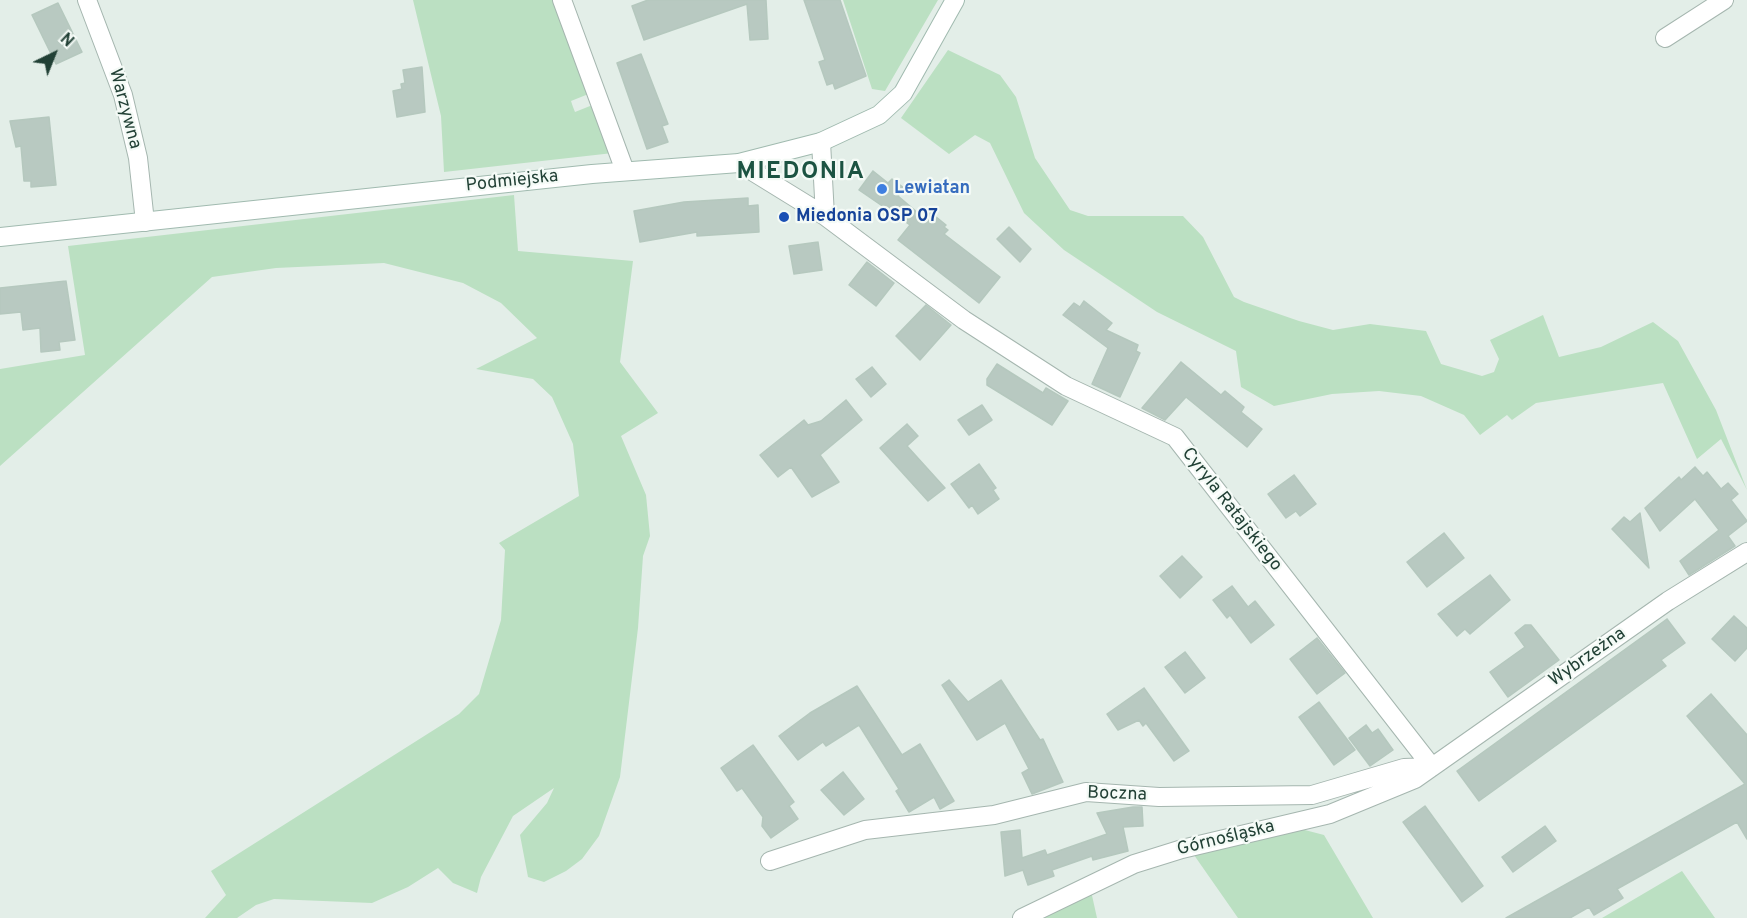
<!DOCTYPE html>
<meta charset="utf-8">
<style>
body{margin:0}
#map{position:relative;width:1747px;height:918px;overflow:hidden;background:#e3eee8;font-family:Overpass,sans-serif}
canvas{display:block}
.north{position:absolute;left:24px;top:24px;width:60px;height:60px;-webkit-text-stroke:4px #f4faf6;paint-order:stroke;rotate:43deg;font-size:16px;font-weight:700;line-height:24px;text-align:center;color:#214035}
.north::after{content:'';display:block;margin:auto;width:21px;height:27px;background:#214035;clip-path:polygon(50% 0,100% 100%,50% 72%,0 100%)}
</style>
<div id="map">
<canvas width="1747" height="918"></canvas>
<div class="north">N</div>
</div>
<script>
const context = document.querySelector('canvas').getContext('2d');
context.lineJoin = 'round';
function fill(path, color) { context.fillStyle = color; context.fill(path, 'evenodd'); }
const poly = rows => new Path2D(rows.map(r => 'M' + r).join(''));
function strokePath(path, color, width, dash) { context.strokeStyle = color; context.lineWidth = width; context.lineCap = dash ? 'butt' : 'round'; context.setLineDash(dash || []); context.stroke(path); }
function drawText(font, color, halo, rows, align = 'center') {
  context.font = font + ' Overpass,sans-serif'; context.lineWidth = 4.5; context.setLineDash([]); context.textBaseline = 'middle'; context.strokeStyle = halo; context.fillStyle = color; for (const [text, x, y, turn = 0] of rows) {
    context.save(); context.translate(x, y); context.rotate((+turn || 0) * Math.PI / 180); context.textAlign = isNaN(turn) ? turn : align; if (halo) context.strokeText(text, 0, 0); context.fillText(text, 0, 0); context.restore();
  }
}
fill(poly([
 [413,0,557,0,591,93,571,101,573,107,575,112,595,104,613,153,444,172,441,116],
 [843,0,938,0,885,91,872,89],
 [948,50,1000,75,1016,97,1035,158,1070,210,1088,216,1183,216,1203,237,1234,297,1244,302,1299,321,1333,330,1370,324,1426,331,1441,364,1482,376,1494,372,1499,359,1490,340,1543,315,1559,357,1601,347,1653,322,1678,341,1716,410,1747,490,1721,439,1697,459,1663,383,1536,403,1512,420,1507,415,1480,435,1464,415,1421,396,1379,391,1332,394,1274,406,1241,387,1236,351,1157,312,1064,250,1024,213,990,143,975,135,949,154,901,118],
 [514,195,518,251,633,261,620,362,658,413,621,436,646,495,650,536,643,556,638,628,620,777,599,836,582,859,566,871,544,882,528,877,520,835,547,803,554,788,513,816,481,877,477,893,453,883,438,868,408,887,372,903,274,899,256,905,237,918,205,918,226,895,211,871,459,714,479,694,501,620,505,550,499,543,579,496,573,444,552,397,533,379,476,369,537,338,501,303,463,283,384,263,276,268,212,277,0,466,0,369,85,355,68,246],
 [1301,829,1324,835,1373,918,1238,918,1194,855],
 [1682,871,1715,918,1602,918,1626,904],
 [1091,891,1097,918,1038,918]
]), '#bbe0c2');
const building = poly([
 [648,0,766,0,768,39,750,40,747,4,644,40,632,6,648,0],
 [804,0,840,0,866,76,835,89,833,83,827,85,819,62,825,60,804,0],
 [58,3,82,52,56,64,32,15,58,3],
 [641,54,668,124,662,126,668,142,647,149,617,63,641,54],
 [422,67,425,112,397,117,393,91,402,89,401,84,405,83,403,70,422,67],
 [49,117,56,185,31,187,31,181,24,181,21,146,16,147,10,121,49,117],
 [873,171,888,183,892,179,904,188,898,196,925,219,930,212,946,225,944,227,948,230,944,234,1000,277,979,303,898,240,910,225,859,190,873,171],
 [748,198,748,206,758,205,759,232,697,236,697,232,640,242,634,211,684,202,748,198],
 [1009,227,1031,249,1020,262,997,239,1009,227],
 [818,242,822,270,794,274,789,246,818,242],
 [867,262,894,283,876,306,849,285,867,262],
 [66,281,75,340,59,342,60,350,41,352,40,328,23,330,21,312,0,314,0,288,66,281],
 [1084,301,1112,323,1106,330,1138,345,1136,351,1140,353,1120,397,1092,384,1108,348,1063,315,1074,303,1080,307,1084,301],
 [926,305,951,325,920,360,896,336,926,305],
 [1181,362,1221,395,1225,391,1244,407,1241,412,1262,429,1247,447,1186,397,1165,420,1142,408,1181,362],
 [997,364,1043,393,1046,388,1068,401,1052,425,987,385,987,379,997,364],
 [872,367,886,384,871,397,856,379,872,367],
 [846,400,862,420,820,455,839,482,812,497,791,467,778,477,760,455,804,420,808,425,821,421,846,400],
 [982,405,992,420,969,435,958,420,982,405],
 [907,424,918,436,907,446,945,488,928,501,880,448,907,424],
 [979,464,996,488,993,490,999,499,978,514,972,505,969,508,951,484,979,464],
 [1695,467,1703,476,1707,472,1721,489,1728,483,1738,494,1731,500,1747,521,1728,536,1735,546,1689,575,1680,561,1719,530,1695,499,1660,531,1645,508,1679,477,1681,480,1695,467],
 [1294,475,1316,504,1300,516,1296,511,1286,518,1268,494,1294,475],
 [1640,513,1649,568,1612,529,1624,517,1630,522,1640,513],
 [1444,533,1464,558,1427,587,1407,562,1444,533],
 [1182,556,1202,577,1180,598,1160,576,1182,556],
 [1490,575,1510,600,1470,634,1465,629,1457,636,1438,614,1490,575],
 [1232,586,1248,607,1255,601,1274,625,1251,643,1230,615,1227,618,1213,600,1232,586],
 [1734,616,1747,628,1747,648,1735,661,1712,639,1734,616],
 [1667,619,1685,643,1661,660,1666,666,1479,801,1457,771,1667,619],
 [1525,625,1531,625,1559,660,1508,697,1490,672,1525,647,1515,633,1525,625],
 [1317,638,1345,673,1317,694,1290,659,1317,638],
 [1185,652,1205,678,1185,693,1165,667,1185,652],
 [949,680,968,702,1001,680,1040,740,1043,739,1063,782,1032,794,1022,773,1029,769,1005,723,977,740,942,685,949,680],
 [857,686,902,755,920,744,954,801,940,809,934,797,909,812,896,791,899,789,859,725,826,746,823,742,798,760,779,736,810,713,857,686],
 [1144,688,1189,751,1174,761,1146,723,1143,726,1139,720,1118,730,1107,714,1144,688],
 [1711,694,1747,735,1747,839,1737,822,1617,889,1623,898,1594,915,1589,907,1570,918,1506,918,1745,784,1687,716,1711,694],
 [1319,702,1355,750,1334,765,1299,717,1319,702],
 [1366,725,1372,733,1378,729,1393,750,1370,766,1349,738,1366,725],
 [753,745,794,802,789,806,798,819,771,838,762,826,763,817,742,788,737,791,721,768,753,745],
 [843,772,864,799,844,815,821,790,843,772],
 [1425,806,1483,886,1462,902,1403,822,1425,806],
 [1133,807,1142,807,1143,826,1123,827,1128,851,1093,860,1092,856,1052,870,1054,876,1028,885,1023,870,1005,876,1001,832,1020,830,1022,858,1045,850,1047,855,1107,834,1097,813,1133,807],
 [1545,826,1556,841,1513,872,1502,857,1545,826]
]);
fill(building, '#b8c9c1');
strokePath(building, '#b5c8be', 1.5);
const street = poly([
 [87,0,123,95,138,158,145,222],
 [562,0,625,171],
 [1665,38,1724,0],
 [821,142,825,216],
 [739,163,825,216,964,320,1066,386,1175,437,1432,767],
 [770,861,865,830,994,815,1086,792,1159,797,1312,795,1404,768,1432,767],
 [1022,918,1134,864,1182,849,1330,814,1415,779,1668,601,1747,552]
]);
const secondary = poly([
 [0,237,592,174,739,163,821,142,879,115,903,93,955,0]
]);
strokePath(street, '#a5b6af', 20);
strokePath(secondary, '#a0baaf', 20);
strokePath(street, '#fff', 18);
strokePath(secondary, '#fff', 18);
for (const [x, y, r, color] of [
 [882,189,6,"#3f7fe0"],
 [784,217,6,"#1a4fb4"]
]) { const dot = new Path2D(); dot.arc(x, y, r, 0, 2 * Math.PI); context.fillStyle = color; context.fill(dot); strokePath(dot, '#f4faf6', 2); }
drawText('18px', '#214035', '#f4faf6', [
 ["Warzywna",124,109,75],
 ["Podmiejska",512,182,-6],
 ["Cyryla Ratajskiego",1231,510,52],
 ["Wybrzeżna",1588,658,-35],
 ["Boczna",1117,795,2],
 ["Górnośląska",1226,839,-14]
]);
drawText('bold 18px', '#366cbe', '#f4faf6', [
 ["Lewiatan",894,189]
], 'left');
drawText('bold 18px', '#164399', '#f4faf6', [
 ["Miedonia OSP 07",796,217]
], 'left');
context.letterSpacing = '1.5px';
drawText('bold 24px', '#1c5342', '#f4faf6', [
 ["MIEDONIA",801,173]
]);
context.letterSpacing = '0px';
</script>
